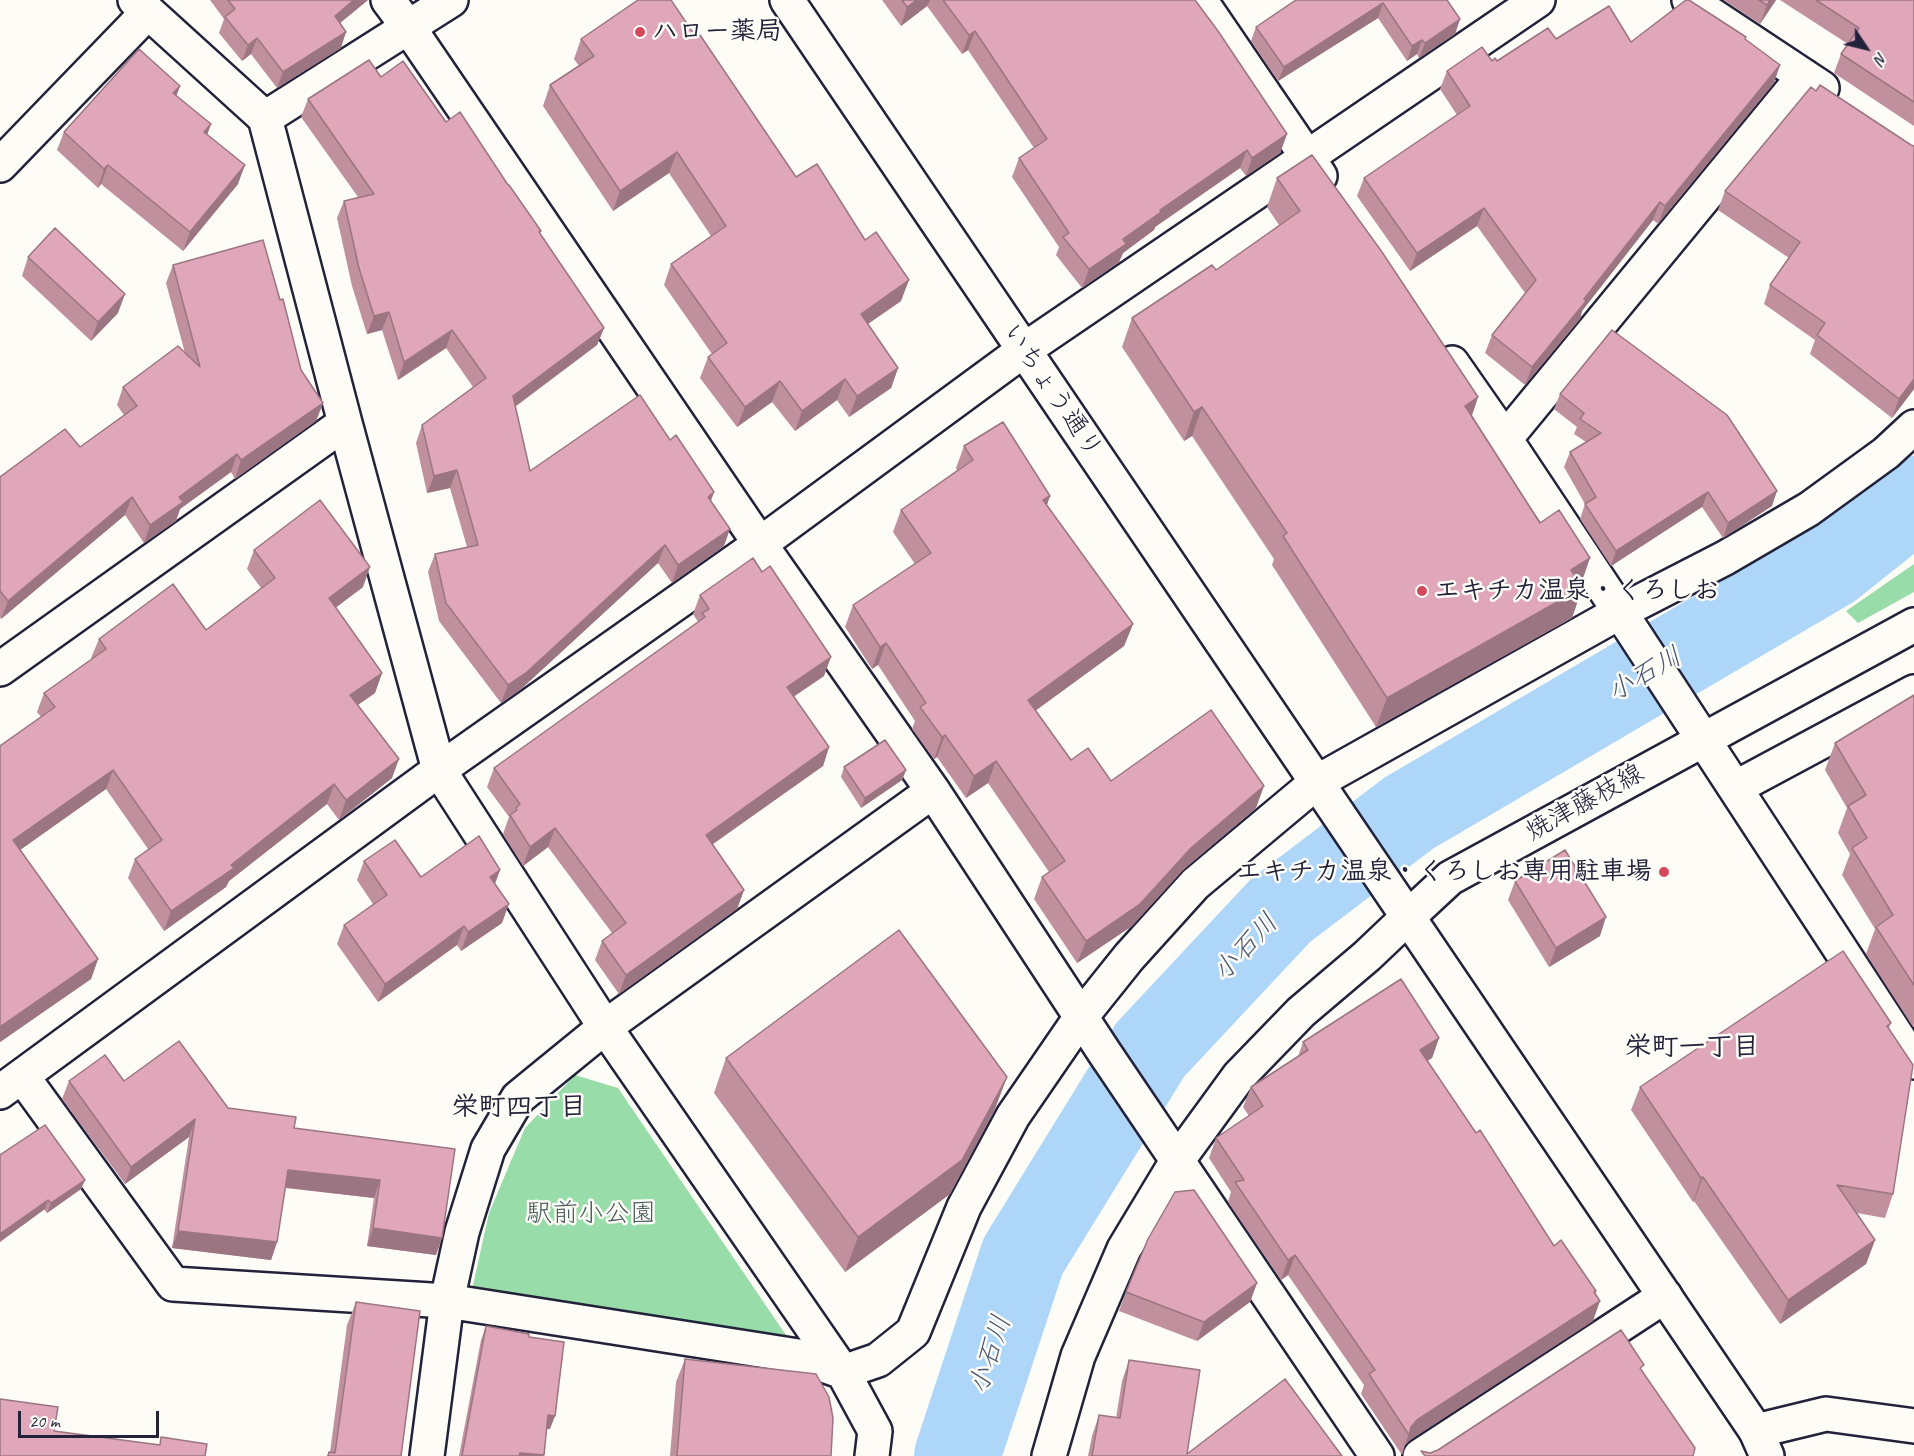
<!DOCTYPE html>
<meta charset="utf-8">
<style>
body{margin:0}
#map{position:relative;width:1914px;height:1456px;overflow:hidden;background:#fdfcf7;font-family:Caveat,sans-serif}
canvas{display:block}
.north{position:absolute;left:1836px;top:18px;width:60px;height:60px;-webkit-text-stroke:4px #fdfcf7;paint-order:stroke;rotate:125deg;font-size:16px;font-weight:700;line-height:24px;text-align:center;color:#22223b}
.north::after{content:'';display:block;margin:auto;width:21px;height:27px;background:#22223b;clip-path:polygon(50% 0,100% 100%,50% 72%,0 100%)}
.scale{position:absolute;left:18px;top:1411px;width:141px;height:27px;box-sizing:border-box;border:3px solid #22223b;border-top:0;padding-left:8px;font-size:18px;line-height:21px;white-space:nowrap;color:#22223b;-webkit-text-stroke:4px #fdfcf7;paint-order:stroke}
</style>
<div id="map">
<canvas width="1914" height="1456"></canvas>
<div class="north">N</div>
<div class="scale">20 m</div>
</div>
<script>
const context = document.querySelector('canvas').getContext('2d');
context.lineJoin = 'round';
function fill(path, color) { context.fillStyle = color; context.fill(path, 'evenodd'); }
const poly = rows => new Path2D(rows.map(r => 'M' + r).join(''));
function strokePath(path, color, width, dash) { context.strokeStyle = color; context.lineWidth = width; context.lineCap = dash ? 'butt' : 'round'; context.setLineDash(dash || []); context.stroke(path); }
function drawText(font, color, halo, rows, align = 'center') {
  context.font = font + ' Caveat,"Klee One",sans-serif'; context.lineWidth = 5; context.setLineDash([]); context.textBaseline = 'middle'; context.strokeStyle = halo; context.fillStyle = color; for (const [text, x, y, turn = 0] of rows) {
    context.save(); context.translate(x, y); context.rotate((+turn || 0) * Math.PI / 180); context.textAlign = isNaN(turn) ? turn : align; if (halo) context.strokeText(text, 0, 0); context.fillText(text, 0, 0); context.restore();
  }
}
fill(poly([
 [1914,564,1914,592,1858,623,1846,611],
 [575,1075,618,1088,788,1338,471,1294,489,1213,525,1128]
]), '#98dda9');
strokePath(poly([
 [957,1456,1023,1256,1150,1050,1281,910,1409,813,1830,566,1914,499]
]), '#add6f8', 86);
const minor = poly([
 [135,0,265,118,345,423,439,770,605,1027,843,1372,875,1431,872,1456],
 [388,0,409,28,760,544,933,791,1104,1052,1377,1456],
 [1200,0,1320,176],
 [1689,0,1822,88],
 [265,118,451,0],
 [0,165,148,12],
 [1452,363,1505,439,1620,612,1914,1062],
 [1505,439,1804,76],
 [0,669,345,423],
 [1735,788,1914,692],
 [22,1076,173,1284,447,1301,798,1356,843,1372,878,1360,913,1332,964,1207,1013,1116,1081,1017,1129,957,1195,884,1317,782,1620,612,1725,558,1809,509,1886,453,1914,427],
 [0,1092,439,770,760,544,1024,350,1538,0],
 [1756,1431,1826,1414,1914,1426],
 [427,1456,447,1301,462,1232,488,1149,518,1098,605,1027,933,791],
 [1049,1456,1078,1356,1124,1249,1177,1161,1239,1076,1301,1012,1367,956,1408,917],
 [1420,1456,1665,1296]
]);
const tertiary = poly([
 [1408,917,1756,1431,1767,1456]
]);
const primary = poly([
 [787,0,1408,917,1450,878,1914,625]
]);
strokePath(minor, '#22223b', 38);
strokePath(tertiary, '#22223b', 38);
strokePath(primary, '#22223b', 38);
strokePath(minor, '#fdfcf7', 33);
strokePath(tertiary, '#fdfcf7', 33);
strokePath(primary, '#fdfcf7', 33);
fill(poly([
 [210,0,368,0,340,23,341,48,277,88,251,54,242,61,219,33,224,19],
 [882,0,1195,0,1287,134,1280,153,1246,176,1240,168,1155,227,1154,230,1123,253,1119,262,1082,288,1056,255,1059,247,1012,177,1019,158,1034,148,968,50,962,54,927,6,901,26],
 [1296,0,1447,0,1460,19,1455,34,1419,58,1417,54,1407,61,1378,18,1278,81,1251,41,1256,27],
 [1724,0,1776,0,1760,24],
 [1780,0,1914,0,1914,126,1834,73,1841,54,1848,44],
 [581,39,796,177,901,301,868,324,898,368,891,388,849,417,837,400,795,431,772,402,737,427,700,378,708,357,712,354,664,285,671,264,711,236,669,173,613,211,543,106,550,85,579,66,574,59],
 [1556,39,1631,42,1745,39,1774,83,1658,224,1653,220,1582,311,1580,319,1525,385,1485,353,1492,335,1525,293,1477,226,1410,271,1357,196,1364,178,1457,115,1440,89,1447,71,1492,61,1497,61],
 [381,77,446,122,508,185,541,231,540,234,604,328,597,345,515,407,530,471,670,440,714,492,711,501,724,546,672,583,658,563,520,690,501,703,439,621,428,572,435,554,467,547,450,488,427,493,416,443,422,425,473,387,446,348,398,380,382,330,367,334,352,286,337,218,344,201,358,197,301,117,308,99],
 [180,86,176,96,211,124,207,135,238,184,183,251,101,184,98,188,57,150,64,132],
 [1816,91,1911,145,1914,389,1892,418,1810,354,1815,340,1764,304,1770,285,1789,258,1718,210,1725,191],
 [1277,178,1478,397,1472,415,1582,588,1572,618,1376,727,1272,565,1274,559,1192,436,1184,441,1122,347,1132,318,1216,270,1279,225,1267,207],
 [28,257,118,313,91,341,22,276],
 [173,265,280,300,301,370,323,403,316,421,235,479,231,472,180,509,176,521,144,543,125,515,1,619,0,617,0,477,80,447,124,415,117,405,123,387,185,353,166,283],
 [1560,394,1772,506,1723,538,1702,507,1611,566,1580,519,1585,504,1564,467,1570,452,1586,442,1574,434,1577,427,1554,409],
 [964,446,1050,496,1047,505,1133,624,1124,646,1036,710,1071,760,1111,781,1256,808,1183,870,1132,926,1077,963,1034,899,1042,877,1049,872,988,783,966,798,937,757,934,759,912,729,915,721,878,665,872,669,845,627,853,605,915,564,893,532,901,510,957,470,956,468],
 [254,550,363,587,335,608,382,673,375,693,358,705,392,778,339,820,327,804,229,881,226,887,164,931,128,878,135,859,148,849,106,789,20,850,98,959,91,979,0,1042,0,746,41,717,37,712,44,693,92,659,91,658,99,639,206,630,261,588,247,569],
 [700,595,824,676,794,696,829,747,823,766,712,844,744,890,737,909,619,994,595,960,602,941,612,933,548,847,523,866,503,834,509,817,487,787,494,768,698,622,693,614],
 [1914,695,1914,1026,1913,1027,1866,954,1875,929,1842,875,1850,854,1838,833,1847,808,1825,770,1835,743],
 [844,767,906,770,902,780,861,808,841,777],
 [364,861,421,877,500,870,495,884,502,923,461,951,457,945,378,1002,337,944,344,925,373,904,357,880],
 [1515,881,1600,936,1549,967,1508,900],
 [1891,1023,1889,1028,1893,1194,1885,1218,1857,1213,1875,1240,1866,1264,1780,1324,1694,1201,1693,1202,1631,1110,1640,1087],
 [1439,1038,1432,1058,1427,1061,1554,1246,1595,1293,1593,1321,1410,1440,1405,1445,1402,1455,1361,1394,1364,1385,1288,1275,1281,1280,1228,1202,1231,1192,1209,1158,1216,1138,1249,1116,1243,1107,1251,1087,1298,1057,1303,1042],
 [726,1058,1007,1077,994,1111,950,1194,845,1272,714,1093],
 [69,1081,124,1081,228,1108,294,1128,455,1149,442,1238,436,1255,367,1246,374,1198,285,1188,277,1242,271,1260,172,1248,189,1137,125,1184,62,1099],
 [0,1155,85,1180,81,1189,47,1213],
 [1257,1283,1250,1302,1197,1341,1119,1311,1126,1292],
 [356,1302,401,1456,327,1456,329,1452,330,1452,347,1325],
 [486,1326,529,1337,550,1429,546,1429,543,1456,459,1456,481,1340],
 [685,1359,831,1456,670,1456,676,1382],
 [1129,1360,1187,1454,1342,1456,1088,1456,1092,1436,1099,1415,1116,1418,1122,1381]
]), '#c0909f');
fill(poly([
 [354,0,368,0,329,32,335,16],
 [917,0,930,0,927,6,901,26,907,7],
 [1770,0,1776,0,1760,24,1767,5],
 [1383,3,1378,18,1278,81,1284,67],
 [1460,19,1455,34,1419,58,1425,43],
 [975,31,968,50,962,54,969,35],
 [346,32,341,48,277,88,283,72],
 [257,38,251,54,242,61,248,45],
 [1422,40,1417,54,1407,61,1412,46],
 [1780,65,1774,83,1658,224,1665,206],
 [180,86,173,105,173,93],
 [211,124,204,143,204,132],
 [1287,134,1280,153,1246,176,1252,158],
 [1247,150,1240,168,1155,227,1154,230,1123,253,1119,262,1082,288,1089,269,1123,239,1160,210],
 [677,152,669,173,613,211,620,191],
 [108,165,101,184,98,188,104,169],
 [245,165,238,184,183,251,190,232],
 [1660,202,1653,220,1582,311,1580,319,1525,385,1532,367],
 [1484,208,1477,226,1410,271,1417,253],
 [909,280,901,301,853,334,861,314],
 [125,294,118,313,91,341,98,322],
 [389,312,382,330,367,334,374,316],
 [604,328,597,345,506,413,513,396],
 [452,330,446,348,398,380,404,362],
 [898,368,891,388,849,417,857,396],
 [845,379,837,400,795,431,802,411],
 [1914,379,1914,389,1892,418,1899,399],
 [780,381,772,402,737,427,745,407],
 [1478,397,1468,427,1465,406],
 [323,403,316,421,235,479,241,460],
 [1202,407,1192,436,1184,441,1194,412],
 [237,454,231,472,180,509,176,521,144,543,150,525,179,497],
 [457,470,450,488,427,493,434,476],
 [1777,491,1772,506,1723,538,1728,523],
 [714,492,707,510,708,497],
 [1708,492,1702,507,1611,566,1616,551],
 [1050,496,1042,518,1043,500],
 [132,497,125,515,1,619,8,601],
 [730,529,724,546,672,583,678,565],
 [665,545,658,563,520,690,501,703,508,685],
 [1590,558,1580,587,1571,570],
 [370,567,363,587,322,618,329,598],
 [1582,588,1572,618,1376,727,1387,698],
 [1133,624,1124,646,1020,722,1028,700],
 [886,643,878,665,872,669,880,647],
 [831,657,824,676,780,706,787,687],
 [382,673,375,693,343,715,350,695],
 [945,735,937,757,934,759,942,737],
 [829,747,823,766,699,854,706,835],
 [399,759,392,778,339,820,346,800],
 [996,761,988,783,966,798,974,776],
 [113,770,106,789,6,860,13,840],
 [906,770,902,780,861,808,865,798],
 [334,784,327,804,229,881,226,887,164,931,171,911],
 [1264,786,1256,808,1183,870,1132,926,1077,963,1086,941,1191,848],
 [555,828,548,847,523,866,530,847],
 [500,870,493,888,490,877],
 [744,890,737,909,619,994,626,975],
 [509,904,502,923,461,951,468,932],
 [1606,917,1600,936,1549,967,1556,948],
 [464,926,457,945,378,1002,385,984],
 [98,959,91,979,0,1042,0,1027],
 [1439,1038,1432,1058,1412,1070,1420,1050],
 [1007,1077,994,1111,950,1194,845,1272,858,1237],
 [195,1119,189,1137,125,1184,131,1167],
 [288,1170,380,1180,374,1198,281,1187],
 [1703,1177,1694,1201,1693,1202,1701,1178],
 [85,1180,81,1189,47,1213,51,1203],
 [48,1200,45,1209,0,1242,0,1234],
 [373,1228,442,1238,436,1255,367,1246],
 [178,1231,277,1242,271,1260,172,1248],
 [1875,1240,1866,1264,1780,1324,1788,1300],
 [1295,1255,1288,1275,1281,1280,1288,1260],
 [1257,1283,1250,1302,1197,1341,1204,1322],
 [1596,1291,1590,1307,1600,1301,1593,1321,1410,1440,1405,1445,1411,1427,1417,1420],
 [548,1415,555,1416,550,1429,543,1429],
 [520,1453,544,1455,543,1456,518,1456]
]), '#9c7582');
const building = poly([
 [228,0,354,0,335,16,346,32,283,72,257,38,248,45,225,17,235,9,228,0],
 [638,0,671,0,696,37,700,35,796,177,817,164,865,240,876,232,909,280,861,314,898,368,857,396,845,379,802,411,780,381,745,407,708,357,727,343,671,264,726,226,677,152,620,191,550,85,594,56,581,39,638,0],
 [902,0,917,0,907,7,902,0],
 [943,0,1195,0,1218,31,1287,134,1252,158,1247,150,1160,210,1161,212,1123,239,1126,244,1089,269,1063,237,1069,233,1019,158,1047,139,975,31,969,35,943,0],
 [1296,0,1447,0,1460,19,1425,43,1422,40,1412,46,1383,3,1284,67,1256,27,1296,0],
 [1686,0,1689,0,1746,37,1745,39,1780,65,1665,206,1660,202,1584,299,1586,301,1532,367,1492,335,1536,280,1484,208,1417,253,1364,178,1470,106,1447,71,1482,47,1492,61,1495,58,1497,61,1548,28,1556,39,1609,6,1631,42,1686,0],
 [1759,0,1770,0,1767,5,1759,0],
 [1816,0,1914,0,1914,102,1841,54,1859,28,1816,0],
 [139,49,180,86,173,93,211,124,204,132,245,165,190,232,108,165,104,169,64,132,139,49],
 [369,60,381,77,403,61,446,122,460,112,508,185,509,185,541,231,539,232,604,328,513,396,530,471,640,395,670,440,676,435,714,492,708,497,730,529,678,565,665,545,527,672,508,685,446,603,435,554,478,545,457,470,434,476,422,425,486,378,452,330,404,362,389,312,374,316,359,268,344,201,374,194,308,99,369,60],
 [1820,85,1911,145,1914,146,1914,379,1899,399,1817,335,1825,323,1770,285,1800,242,1725,191,1811,87,1816,91,1820,85],
 [1312,155,1382,252,1478,397,1465,406,1540,523,1559,510,1590,558,1571,570,1582,588,1387,698,1283,536,1287,533,1202,407,1194,412,1132,318,1212,265,1216,270,1300,211,1277,178,1312,155],
 [55,228,125,294,98,322,28,257,55,228],
 [263,240,280,300,283,299,301,370,323,403,241,460,237,454,179,497,183,502,150,525,132,497,8,601,0,591,0,477,65,429,80,447,137,406,123,387,178,346,200,367,173,265,263,240],
 [1612,330,1727,415,1777,491,1728,523,1708,492,1616,551,1585,504,1596,497,1570,452,1601,433,1580,419,1584,413,1560,394,1612,330],
 [1003,422,1050,496,1043,500,1133,624,1028,700,1071,760,1088,748,1111,781,1211,710,1264,786,1191,848,1140,904,1086,941,1042,877,1065,861,996,761,974,776,945,735,942,737,920,707,926,703,886,643,880,647,853,605,931,553,901,510,973,460,964,446,1003,422],
 [320,500,370,567,329,598,382,673,350,695,399,759,346,800,334,784,231,865,234,868,171,911,135,859,162,840,113,770,13,840,98,959,0,1027,0,746,55,707,44,693,106,649,99,639,173,584,206,630,275,578,254,550,320,500],
 [753,558,762,572,770,566,831,657,787,687,829,747,706,835,744,890,626,975,602,941,626,923,555,828,530,847,510,815,517,810,516,808,520,804,494,768,705,617,702,613,709,609,700,595,753,558],
 [1914,695,1914,985,1876,927,1893,915,1852,848,1867,838,1848,806,1866,795,1835,743,1914,695],
 [885,740,906,770,865,798,844,767,885,740],
 [479,836,500,870,490,877,509,904,468,932,464,926,385,984,344,925,387,895,364,861,395,840,421,877,479,836],
 [1565,850,1606,917,1556,948,1515,881,1565,850],
 [899,930,1007,1077,962,1160,858,1237,726,1058,899,930],
 [1843,951,1891,1023,1887,1026,1913,1065,1893,1194,1837,1185,1875,1240,1788,1300,1703,1177,1701,1178,1640,1087,1843,951],
 [1401,979,1439,1038,1420,1050,1476,1133,1480,1130,1554,1246,1561,1240,1596,1291,1594,1292,1600,1301,1417,1420,1411,1427,1409,1435,1369,1374,1375,1370,1295,1255,1288,1260,1235,1182,1244,1180,1216,1138,1263,1106,1251,1087,1308,1050,1303,1042,1401,979],
 [179,1041,228,1108,296,1117,294,1128,455,1149,442,1238,373,1228,380,1180,288,1170,277,1242,178,1231,195,1119,131,1167,69,1081,105,1055,124,1081,179,1041],
 [45,1125,85,1180,51,1203,48,1200,0,1234,0,1155,45,1125],
 [1194,1190,1257,1283,1204,1322,1126,1292,1148,1239,1175,1192,1194,1190],
 [356,1302,420,1311,401,1456,328,1456,329,1452,335,1453,356,1302],
 [486,1326,529,1334,529,1337,564,1342,555,1416,548,1415,544,1455,520,1453,519,1456,462,1456,486,1326],
 [1621,1330,1644,1365,1640,1368,1695,1448,1693,1456,1425,1456,1421,1451,1430,1453,1438,1450,1621,1330],
 [685,1359,816,1374,829,1397,833,1418,831,1456,677,1456,685,1359],
 [1129,1360,1200,1370,1187,1454,1285,1379,1342,1456,1092,1456,1099,1415,1120,1418,1129,1360],
 [0,1399,58,1407,54,1431,160,1445,161,1437,207,1444,205,1456,0,1456,0,1399]
]);
fill(building, '#dfa7b9');
strokePath(building, '#9c7582', 1.5);
for (const [x, y, r, color] of [
 [640,32,6,"#d1495b"],
 [1422,591,6,"#d1495b"],
 [1664,872,6,"#d1495b"]
]) { const dot = new Path2D(); dot.arc(x, y, r, 0, 2 * Math.PI); context.fillStyle = color; context.fill(dot); strokePath(dot, '#fdfcf7', 2); }
drawText('bold 26px', '#22223b', '#fdfcf7', [
 ["ハロー薬局",652,32],
 ["エキチカ温泉・くろしお",1434,591],
 ["エキチカ温泉・くろしお専用駐車場",1652,872,"right"]
], 'left');
drawText('26px', '#22223b', '#fdfcf7', [
 ["いちょう通り",1052,391,56],
 ["焼津藤枝線",1585,803,-29]
]);
drawText('26px', '#455a5c', '#fdfcf7', [
 ["駅前小公園",591,1214]
]);
drawText('italic 27px', '#4c5874', '#fdfcf7', [
 ["小石川",1645,675,-30],
 ["小石川",1246,948,-47],
 ["小石川",991,1355,-72]
]);
drawText('bold 27px', '#22223b', '#fdfcf7', [
 ["栄町一丁目",1692,1048],
 ["栄町四丁目",519,1108]
]);
</script>
